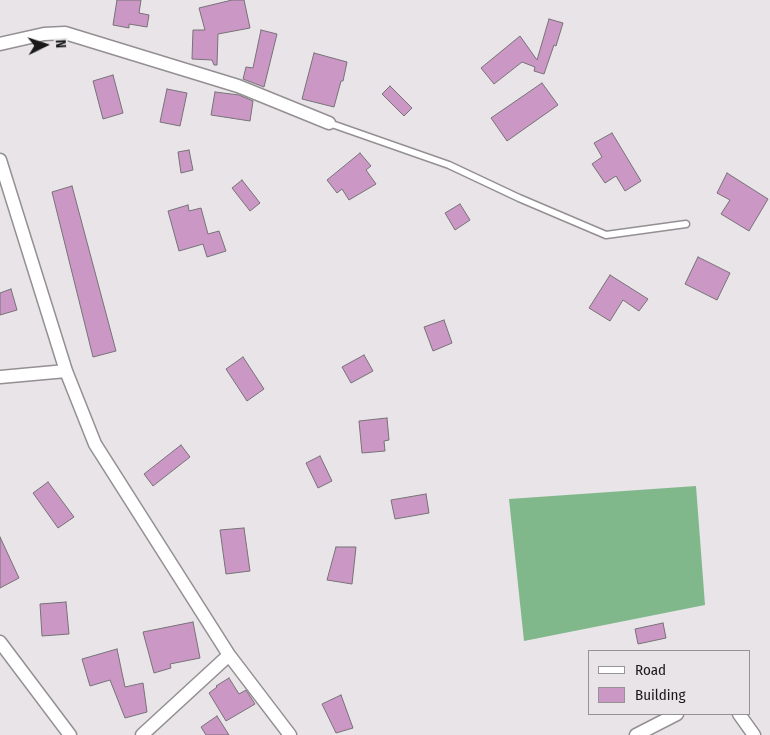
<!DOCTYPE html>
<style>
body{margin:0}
#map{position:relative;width:770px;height:735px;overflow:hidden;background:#e9e4e8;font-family:"Fira Sans Condensed",sans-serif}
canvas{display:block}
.legend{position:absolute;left:588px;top:650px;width:162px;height:65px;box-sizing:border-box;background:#e9e4e8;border:1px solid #969396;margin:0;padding:6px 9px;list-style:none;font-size:15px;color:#1a191a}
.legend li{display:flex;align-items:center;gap:10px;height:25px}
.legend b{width:25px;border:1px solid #969396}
.north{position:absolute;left:20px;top:20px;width:50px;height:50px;-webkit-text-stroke:4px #e9e4e8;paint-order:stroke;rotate:86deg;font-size:14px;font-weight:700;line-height:20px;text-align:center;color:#1a191a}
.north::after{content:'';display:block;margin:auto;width:18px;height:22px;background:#1a191a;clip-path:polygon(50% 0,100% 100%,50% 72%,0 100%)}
</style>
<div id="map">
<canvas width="770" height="735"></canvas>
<ul class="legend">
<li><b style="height:6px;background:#fff"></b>Road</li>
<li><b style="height:14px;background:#cb98c6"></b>Building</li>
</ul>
<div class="north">N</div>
</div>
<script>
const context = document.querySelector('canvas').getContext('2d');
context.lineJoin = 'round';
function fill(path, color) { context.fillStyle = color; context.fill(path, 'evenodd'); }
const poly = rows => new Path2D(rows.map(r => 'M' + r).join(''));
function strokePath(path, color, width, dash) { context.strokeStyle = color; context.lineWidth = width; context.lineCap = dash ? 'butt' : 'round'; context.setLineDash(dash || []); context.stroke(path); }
fill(poly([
 [696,486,705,605,524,641,509,499]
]), '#81b88b');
const building = poly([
 [117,0,141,0,139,13,149,15,147,27,129,24,129,28,113,25,117,0],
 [232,0,244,0,250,28,218,34,217,65,214,65,212,60,192,59,193,30,205,30,199,8,232,0],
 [549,19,563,23,556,46,554,45,544,74,534,71,535,67,522,62,494,84,481,68,520,36,537,60,549,19],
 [261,30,277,34,264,87,243,79,246,67,253,68,261,30],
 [314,53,347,62,343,81,341,81,334,107,302,99,314,53],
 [113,75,123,113,103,119,93,81,113,75],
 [542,83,558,105,507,141,491,118,542,83],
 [390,86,412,108,404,116,382,94,390,86],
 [167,89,187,93,180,126,160,122,167,89],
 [215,92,239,95,253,101,250,121,211,115,215,92],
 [612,133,641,181,625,191,616,176,605,183,592,164,602,157,594,143,612,133],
 [189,150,193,170,181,173,178,152,189,150],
 [360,153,371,166,366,170,376,184,349,200,342,189,337,193,327,180,360,153],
 [727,173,768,199,749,231,721,214,730,200,717,193,727,173],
 [242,180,260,203,250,211,232,188,242,180],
 [72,186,116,351,93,357,52,192,72,186],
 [460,204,470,220,455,230,445,213,460,204],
 [188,205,189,211,201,208,208,234,219,231,226,251,207,257,203,244,179,251,168,211,188,205],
 [698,257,730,273,717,300,685,284,698,257],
 [610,275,648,299,639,311,623,300,610,321,589,308,610,275],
 [11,289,17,310,0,315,0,293,11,289],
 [444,320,452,343,433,351,424,327,444,320],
 [364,355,373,371,351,383,342,367,364,355],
 [243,357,264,389,247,401,226,369,243,357],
 [387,418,389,440,384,441,385,451,362,453,359,421,387,418],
 [181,445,190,457,153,486,144,474,181,445],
 [320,456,332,481,318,488,306,463,320,456],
 [48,482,74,517,58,528,33,493,48,482],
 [426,494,429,513,395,519,391,500,426,494],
 [244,528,250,571,226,574,220,530,244,528],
 [0,537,19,578,0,588,0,537],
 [336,547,356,547,352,584,327,580,336,547],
 [66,602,69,634,42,636,40,604,66,602],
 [193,622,200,658,170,664,171,668,154,673,143,632,193,622],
 [663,623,666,638,638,644,635,629,663,623],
 [117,649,125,687,143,683,147,712,125,718,110,680,90,686,82,659,117,649],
 [229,678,239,694,246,690,255,704,226,721,209,693,217,687,216,686,229,678],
 [341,695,353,728,336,733,322,704,341,695],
 [217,716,229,735,206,735,201,727,217,716]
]);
fill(building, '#cb98c6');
strokePath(building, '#767276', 1);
const service = poly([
 [329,123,449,165,519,198,606,235,686,224]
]);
const minor = poly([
 [0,44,44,34,65,33,238,86,329,123],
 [0,160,66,371,95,444,229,655,290,735],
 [0,377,66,371],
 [0,642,70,735],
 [739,714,754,735],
 [142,735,229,655],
 [636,735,677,714]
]);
strokePath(service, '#948f93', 9);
strokePath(minor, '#948f93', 15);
strokePath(service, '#fff', 6);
strokePath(minor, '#fff', 12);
</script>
